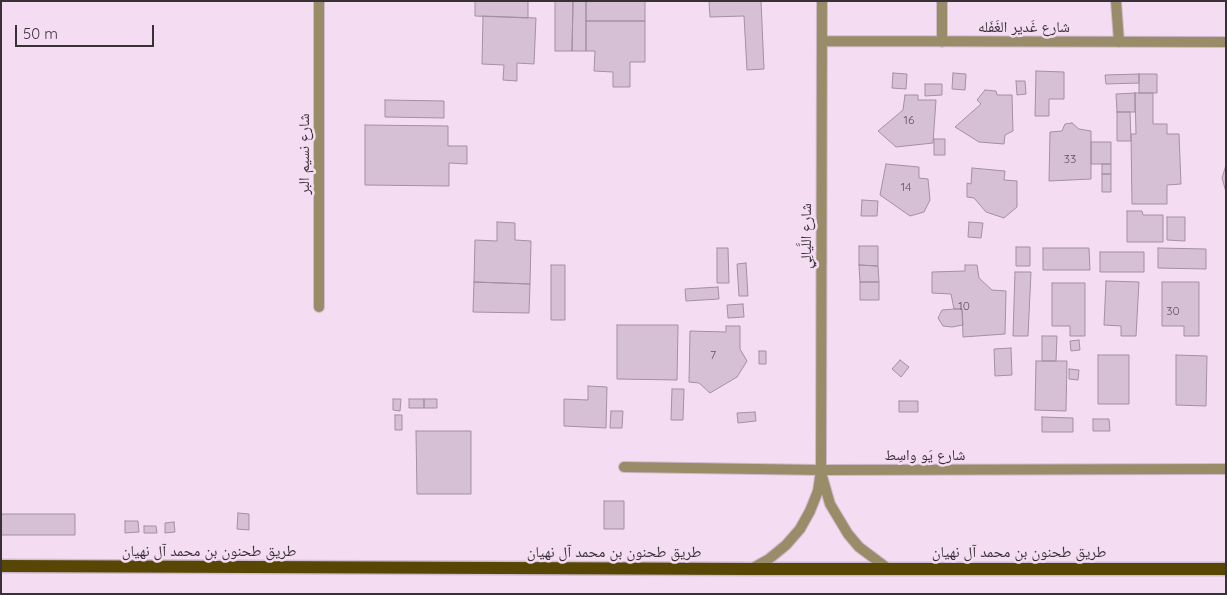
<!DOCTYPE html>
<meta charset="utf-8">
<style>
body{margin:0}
#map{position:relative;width:1227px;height:595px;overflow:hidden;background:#f4ddf3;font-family:Quicksand,sans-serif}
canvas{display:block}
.frame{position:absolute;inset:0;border:2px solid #393038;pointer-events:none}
.scale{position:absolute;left:15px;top:25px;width:139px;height:22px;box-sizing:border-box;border:2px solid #393038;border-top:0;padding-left:6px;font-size:15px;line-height:18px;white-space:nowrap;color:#393038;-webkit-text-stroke:4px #f4ddf3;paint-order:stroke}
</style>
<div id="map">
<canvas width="1227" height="595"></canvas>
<div class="frame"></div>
<div class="scale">50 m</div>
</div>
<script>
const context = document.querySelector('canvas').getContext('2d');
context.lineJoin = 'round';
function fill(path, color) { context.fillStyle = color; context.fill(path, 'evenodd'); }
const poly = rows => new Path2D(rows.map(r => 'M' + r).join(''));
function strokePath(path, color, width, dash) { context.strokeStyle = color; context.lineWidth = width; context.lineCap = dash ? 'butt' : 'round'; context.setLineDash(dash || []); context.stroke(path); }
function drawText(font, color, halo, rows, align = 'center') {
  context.font = font + ' Quicksand,"Noto Naskh Arabic",sans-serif'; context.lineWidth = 5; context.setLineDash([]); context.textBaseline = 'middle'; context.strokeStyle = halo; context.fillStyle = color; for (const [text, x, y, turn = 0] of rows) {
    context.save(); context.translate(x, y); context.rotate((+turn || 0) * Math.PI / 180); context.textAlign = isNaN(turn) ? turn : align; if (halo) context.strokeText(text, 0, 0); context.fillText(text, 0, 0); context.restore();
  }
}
const building = poly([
 [475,1,528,1,528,18,475,16,475,1],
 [555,1,573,1,572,51,555,51,555,1],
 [573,1,586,1,586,51,572,51,573,1],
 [586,1,645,1,645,21,586,21,586,1],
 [709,1,761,1,764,69,747,70,744,16,710,17,709,1],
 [483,16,536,18,534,64,517,63,517,81,503,80,504,65,482,64,483,16],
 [586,21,645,21,645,62,630,62,630,87,613,87,613,72,594,71,595,51,586,51,586,21],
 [1036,71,1064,72,1064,99,1049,99,1049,116,1035,116,1036,71],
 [893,73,907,74,906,89,892,88,893,73],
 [953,73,966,74,965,90,952,89,953,73],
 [1139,74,1139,83,1106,84,1105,75,1139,74],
 [1139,74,1157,74,1157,93,1139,93,1139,74],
 [1016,81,1025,81,1026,94,1017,95,1016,81],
 [925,84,942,84,942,95,925,96,925,84],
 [985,90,996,91,997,95,1012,95,1013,131,1005,135,1004,144,979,142,955,127,981,104,977,100,985,90],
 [1135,93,1135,112,1117,112,1116,94,1135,93],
 [1135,93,1153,93,1153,124,1167,124,1167,134,1179,134,1181,184,1167,185,1167,204,1132,204,1131,134,1136,134,1135,93],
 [905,95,918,95,918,100,936,100,933,143,896,147,878,131,903,110,905,95],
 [385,100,444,101,444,118,385,117,385,100],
 [1117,112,1130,112,1131,141,1117,141,1117,112],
 [1072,123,1079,129,1091,131,1091,179,1049,181,1050,132,1062,131,1065,124,1072,123],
 [365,125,448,126,448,146,467,146,467,164,449,163,449,186,365,185,365,125],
 [934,139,945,139,945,155,934,155,934,139],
 [1091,142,1111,142,1111,164,1091,164,1091,142],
 [886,164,919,167,919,178,928,179,930,200,924,212,910,216,880,195,886,164],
 [1102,164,1111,164,1111,174,1102,174,1102,164],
 [1226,165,1226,192,1222,178,1226,165],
 [972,168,1005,171,1004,180,1017,181,1017,207,1004,218,986,212,974,198,967,197,967,183,971,184,972,168],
 [1102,174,1111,174,1111,192,1102,192,1102,174],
 [862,200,878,201,877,216,861,216,862,200],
 [1127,211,1142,211,1143,215,1163,215,1163,242,1127,242,1127,211],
 [1167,217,1185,217,1185,241,1167,240,1167,217],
 [497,222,515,223,515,240,531,241,530,284,474,282,475,240,497,241,497,222],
 [969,222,983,223,981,238,968,237,969,222],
 [859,246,878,246,878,266,859,265,859,246],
 [1016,247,1030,247,1030,266,1016,266,1016,247],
 [717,248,728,248,729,283,717,283,717,248],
 [1043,248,1089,248,1090,270,1043,270,1043,248],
 [1158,248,1206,249,1206,269,1158,268,1158,248],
 [1100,252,1144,252,1144,272,1100,272,1100,252],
 [746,263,748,296,739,296,737,264,746,263],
 [551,265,565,265,565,320,551,320,551,265],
 [859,265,878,266,879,282,860,282,859,265],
 [965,265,977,265,979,278,992,290,1006,291,1005,334,963,337,962,309,954,309,951,294,932,293,932,272,965,271,965,265],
 [1015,272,1031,272,1028,336,1013,336,1015,272],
 [1106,281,1139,282,1136,336,1121,336,1121,326,1104,325,1106,281],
 [474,282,530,284,529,313,473,312,474,282],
 [860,282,879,282,879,300,860,300,860,282],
 [1162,282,1199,282,1199,336,1184,336,1184,326,1162,326,1162,282],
 [1052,283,1085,283,1085,336,1070,336,1070,326,1052,326,1052,283],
 [718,287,719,299,686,301,685,289,718,287],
 [743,304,744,317,728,318,727,305,743,304],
 [954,309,962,309,963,325,952,327,943,326,938,318,942,310,954,309],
 [617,325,678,325,677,380,617,379,617,325],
 [726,326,740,326,740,349,747,361,737,377,710,393,699,383,689,382,690,331,726,332,726,326],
 [1042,336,1057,336,1056,361,1042,361,1042,336],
 [1079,340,1080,350,1071,351,1070,341,1079,340],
 [1011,348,1012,375,995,376,994,349,1011,348],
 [759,351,766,351,766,364,759,364,759,351],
 [1098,355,1129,355,1129,404,1098,404,1098,355],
 [1176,355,1207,356,1206,406,1176,405,1176,355],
 [900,360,909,367,901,377,892,369,900,360],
 [1036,361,1067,361,1066,411,1035,410,1036,361],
 [1069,369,1079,370,1078,380,1069,379,1069,369],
 [588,386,607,387,606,428,564,426,564,399,588,400,588,386],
 [672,389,684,389,683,420,671,420,672,389],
 [393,399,401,399,400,411,393,410,393,399],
 [409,399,424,399,424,408,409,408,409,399],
 [424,399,437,399,437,408,424,408,424,399],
 [899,401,918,401,918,412,899,412,899,401],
 [611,411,623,411,622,428,610,428,611,411],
 [755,412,756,421,738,423,737,413,755,412],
 [395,415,402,415,402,430,395,430,395,415],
 [1042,417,1073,418,1073,432,1042,432,1042,417],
 [1093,419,1109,419,1110,431,1093,431,1093,419],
 [416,431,471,431,471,494,417,494,416,431],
 [604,501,624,501,624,529,604,529,604,501],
 [238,513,249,514,249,530,237,529,238,513],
 [1,514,75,514,75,535,1,535,1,514],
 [125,521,138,521,139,532,125,533,125,521],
 [174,522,175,532,165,533,165,523,174,522],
 [144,526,156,526,157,533,144,533,144,526]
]);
fill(building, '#d6c0d5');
strokePath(building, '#a48fa4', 1);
const street = poly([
 [942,1,942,42],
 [1116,1,1119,42],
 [822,41,1226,42],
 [319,307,319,1],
 [624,467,821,470,1226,469],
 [822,476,830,504,848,534,859,547,887,568],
 [751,569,769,559,786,545,800,529,810,511,818,491,821,470,822,1]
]);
const primary = poly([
 [1,566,751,569,1226,569]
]);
strokePath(street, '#cfbace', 12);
strokePath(primary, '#cfbace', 15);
strokePath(street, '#998d69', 10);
strokePath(primary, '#574604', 12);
drawText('12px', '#60545f', null, [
 ["16",909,120],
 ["33",1070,159],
 ["14",906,187],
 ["10",964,306],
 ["30",1173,311],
 ["7",713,355]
]);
drawText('15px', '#393038', '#f4ddf3', [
 ["شارع غَدير الغَفَله",1024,27],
 ["شارع نسيم البر",304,154,-90],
 ["شارع اللَّيالِي",806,236,-90],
 ["شارع يَو واسِط",925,455],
 ["طريق طحنون بن محمد آل نهيان",209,551],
 ["طريق طحنون بن محمد آل نهيان",614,552],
 ["طريق طحنون بن محمد آل نهيان",1019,552]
]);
</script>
